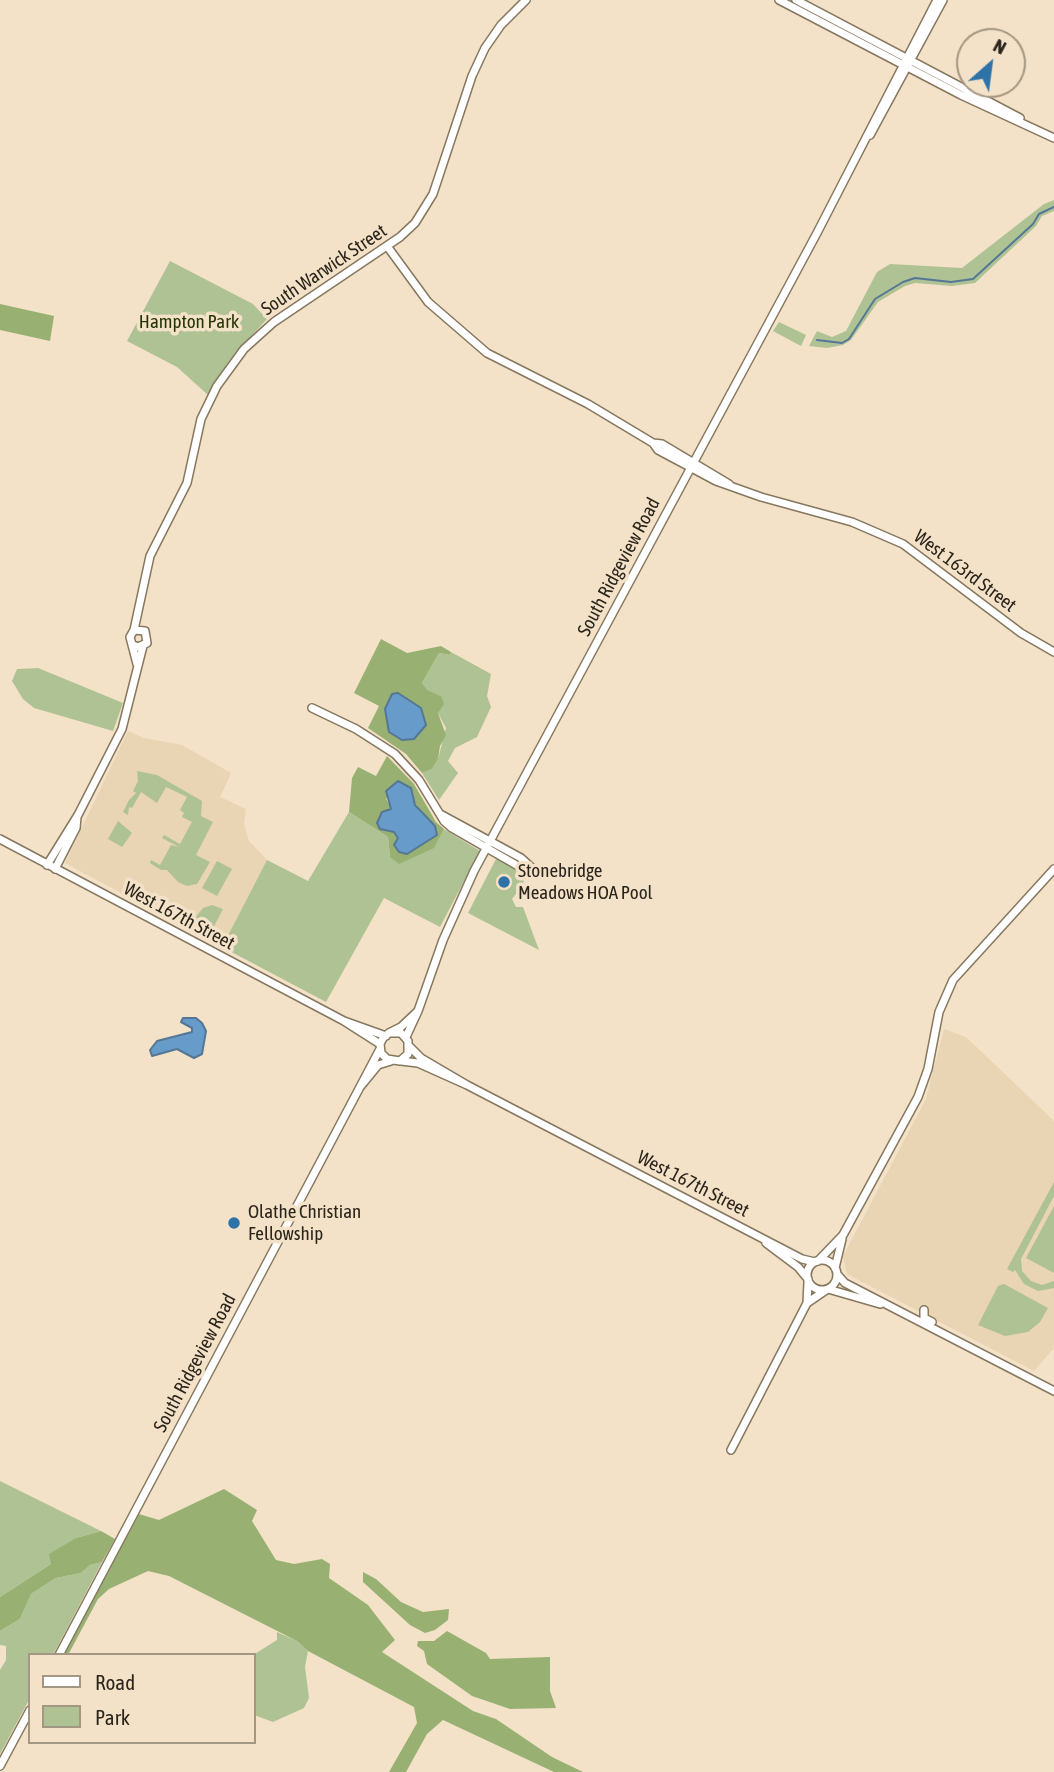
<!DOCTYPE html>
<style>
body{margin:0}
#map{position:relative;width:1054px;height:1772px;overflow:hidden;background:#f3e2c8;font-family:"Asap Condensed",sans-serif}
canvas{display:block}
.legend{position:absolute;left:28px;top:1653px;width:228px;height:91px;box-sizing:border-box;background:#f3e2c8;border:2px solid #a39683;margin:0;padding:9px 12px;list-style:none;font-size:21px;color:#2a241b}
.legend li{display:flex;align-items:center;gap:14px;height:35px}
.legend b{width:35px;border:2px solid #a39683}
.north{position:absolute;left:956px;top:28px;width:70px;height:70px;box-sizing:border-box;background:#f3e2c8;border:2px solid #a39683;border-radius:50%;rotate:28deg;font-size:19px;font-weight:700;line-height:28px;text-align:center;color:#2a241b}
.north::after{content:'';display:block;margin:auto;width:24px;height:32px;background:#2e73a8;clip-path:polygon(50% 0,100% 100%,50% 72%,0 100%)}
</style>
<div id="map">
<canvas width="1054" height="1772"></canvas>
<ul class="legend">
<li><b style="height:9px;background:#fff"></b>Road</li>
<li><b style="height:19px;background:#afc294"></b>Park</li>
</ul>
<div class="north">N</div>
</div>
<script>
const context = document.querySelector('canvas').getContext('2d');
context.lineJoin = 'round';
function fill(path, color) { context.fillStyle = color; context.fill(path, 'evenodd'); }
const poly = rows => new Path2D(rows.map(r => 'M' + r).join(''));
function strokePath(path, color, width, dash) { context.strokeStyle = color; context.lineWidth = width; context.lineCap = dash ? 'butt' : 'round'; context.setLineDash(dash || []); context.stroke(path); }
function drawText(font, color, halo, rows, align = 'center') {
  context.font = font + ' "Asap Condensed",sans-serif'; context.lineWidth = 7; context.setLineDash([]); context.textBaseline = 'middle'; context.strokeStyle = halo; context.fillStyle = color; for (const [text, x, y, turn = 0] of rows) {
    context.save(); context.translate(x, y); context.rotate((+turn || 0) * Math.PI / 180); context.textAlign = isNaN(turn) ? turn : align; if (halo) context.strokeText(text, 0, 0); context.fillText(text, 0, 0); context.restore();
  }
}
fill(poly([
 [128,731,144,738,182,745,231,773,220,797,246,809,244,824,249,841,267,860,222,947,65,863],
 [944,1029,966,1037,1054,1121,1054,1348,1034,1371,847,1274,843,1256,926,1099]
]), '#e9d4b4');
fill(poly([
 [1054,200,1054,211,1042,216,1036,226,975,283,952,286,915,283,905,286,878,302,851,340,843,345,827,348,809,346,817,331,832,337,846,331,877,272,890,264,962,268,1044,204],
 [170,261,253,304,267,319,229,361,208,395,177,367,127,341],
 [779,322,806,335,801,346,773,331],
 [451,652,491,674,487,696,491,707,477,737,455,748,448,761,458,773,439,800,422,773,432,769,438,759,446,728,438,713,441,696,426,690,422,683,439,653,450,655],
 [38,668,123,703,113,731,34,708,23,699,12,681,17,669],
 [137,771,157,775,202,801,201,816,213,822,196,855,210,862,197,884,187,886,178,882,167,870,161,870,150,863,151,860,160,865,171,845,179,847,162,838,164,835,180,844,192,822,182,817,184,813,180,810,187,797,166,787,157,803,141,792,132,808,129,807,128,815,123,812,129,800,136,793,133,791,138,781],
 [349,812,388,837,390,857,433,848,444,829,480,851,440,927,384,898,326,1002,222,947,267,860,308,881],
 [118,821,132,833,122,847,108,839],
 [497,857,525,872,523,885,512,899,516,907,523,907,539,950,468,913],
 [217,861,232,869,217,896,202,888],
 [212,905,223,909,213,928,195,918,203,908],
 [1054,1182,1054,1196,1021,1259,1022,1271,1031,1281,1042,1285,1054,1281,1054,1288,1038,1291,1024,1284,1015,1270,1013,1272,1007,1269],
 [1054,1206,1054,1273,1026,1258],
 [1004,1284,1048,1308,1040,1322,1028,1332,1005,1336,978,1325,998,1286],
 [0,1481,101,1531,76,1538,51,1564,0,1597],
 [102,1562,53,1655,30,1655,30,1698,0,1754,0,1670,6,1660,6,1646,0,1645,0,1631,20,1619,31,1594,56,1578,81,1573,90,1565],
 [277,1632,297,1641,308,1651,305,1667,309,1698,304,1708,273,1722,254,1715,253,1655,277,1640]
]), '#afc294');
fill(poly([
 [0,304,54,316,50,341,0,330],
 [381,639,407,653,441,646,451,652,450,655,439,653,422,683,427,690,441,696,444,704,438,713,446,735,440,746,438,759,432,769,422,773,406,754,368,728,379,706,354,693],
 [387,756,414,784,436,822,444,829,434,848,399,864,390,857,388,837,349,812,352,778,358,767,376,776],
 [411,797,437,835,407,854,394,832,381,829,391,809,386,798],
 [224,1489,257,1510,252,1521,276,1560,294,1564,322,1559,330,1564,329,1578,368,1605,395,1640,382,1652,473,1711,496,1719,552,1757,583,1772,554,1772,443,1720,427,1734,406,1772,389,1772,417,1723,414,1707,308,1651,297,1641,169,1576,148,1571,109,1589,98,1599,68,1655,63,1655,139,1514,159,1520],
 [101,1531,115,1539,102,1562,90,1565,81,1573,56,1578,31,1594,20,1619,0,1631,0,1597,51,1564,49,1554,76,1538],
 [363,1572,376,1579,401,1602,423,1612,449,1609,448,1620,435,1630,425,1633,410,1625,363,1582],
 [447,1631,486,1653,490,1659,550,1657,550,1691,556,1708,510,1709,472,1696,427,1664,424,1651,417,1646,418,1641,434,1641]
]), '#98b172');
const water = poly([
 [398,693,421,708,426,725,414,739,402,740,389,732,385,709,392,694,398,693],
 [398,781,411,788,415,805,435,826,437,835,407,854,399,852,394,845,398,838,394,832,380,829,377,823,382,812,391,809,386,791,398,781],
 [183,1018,196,1018,202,1023,206,1031,202,1054,194,1058,177,1049,152,1056,150,1050,157,1041,192,1032,192,1028,181,1022,183,1018]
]);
fill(water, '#679bca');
strokePath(water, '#557796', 2);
strokePath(poly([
 [817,340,842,343,849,339,875,299,903,282,915,278,951,282,973,279,1033,224,1039,214,1054,207]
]), '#557796', 2);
const secondary = poly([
 [779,0,961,95,1054,138],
 [796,0,1020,118],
 [870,135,943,0],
 [387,246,428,302,487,353,588,404,653,443,658,450,716,481,761,497,852,522,903,544,1021,633,1054,652],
 [653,443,662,444,729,484],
 [134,630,150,556,187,483,201,419,217,386,244,349,274,322,400,237,415,223,433,194,472,76,485,48,501,25,526,0],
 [133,645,138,647,147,643,145,631,134,630,130,637,137,664],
 [312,708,356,729,395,754,419,780,444,821,452,828,518,866,533,869],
 [440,814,521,858,532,868],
 [0,839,344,1021],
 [47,865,78,815,122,729,143,646],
 [55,869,76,828,77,817],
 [418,1011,443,940,474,871,817,233,937,0],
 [389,1033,401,1033,408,1041,408,1054,400,1061,387,1059,381,1053,380,1044,383,1038,389,1033,401,1027,418,1011,406,1037],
 [380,1044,344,1021,386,1036],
 [380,1049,360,1087,378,1065,391,1061],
 [401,1061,418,1063,467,1085,421,1058,410,1047],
 [467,1085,802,1259,815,1262],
 [766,1243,798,1267,808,1279],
 '807 1275a15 15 0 1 1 30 0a15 15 0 1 1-30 0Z',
 [818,1261,843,1235,918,1097,928,1069,939,1012,953,980,1054,869],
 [835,1268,842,1239],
 [837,1274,845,1283,1054,1391],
 [828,1289,880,1304],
 [807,1303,826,1290],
 [924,1310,924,1318,932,1322],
 [731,1450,807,1303,808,1282],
 [59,1655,360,1087],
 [0,1766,30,1710]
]);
strokePath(secondary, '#86775f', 10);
strokePath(secondary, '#fff', 7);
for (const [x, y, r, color] of [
 [504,882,7,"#2e73a8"],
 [234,1223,7,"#2e73a8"]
]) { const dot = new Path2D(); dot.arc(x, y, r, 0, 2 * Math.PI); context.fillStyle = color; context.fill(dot); strokePath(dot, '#f3e2c8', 2.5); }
drawText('19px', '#2a241b', '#f3e2c8', [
 ["South Warwick Street",324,270,-34],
 ["South Ridgeview Road",619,567,-62],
 ["West 163rd Street",965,571,37],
 ["West 167th Street",179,916,28],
 ["West 167th Street",693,1184,27],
 ["South Ridgeview Road",195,1363,-62]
]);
drawText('19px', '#263505', '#f3e2c8', [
 ["Hampton Park",189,322]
]);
drawText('19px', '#2a241b', '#f3e2c8', [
 ["Stonebridge",518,871],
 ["Meadows HOA Pool",518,893],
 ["Olathe Christian",248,1212],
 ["Fellowship",248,1234]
], 'left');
</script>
